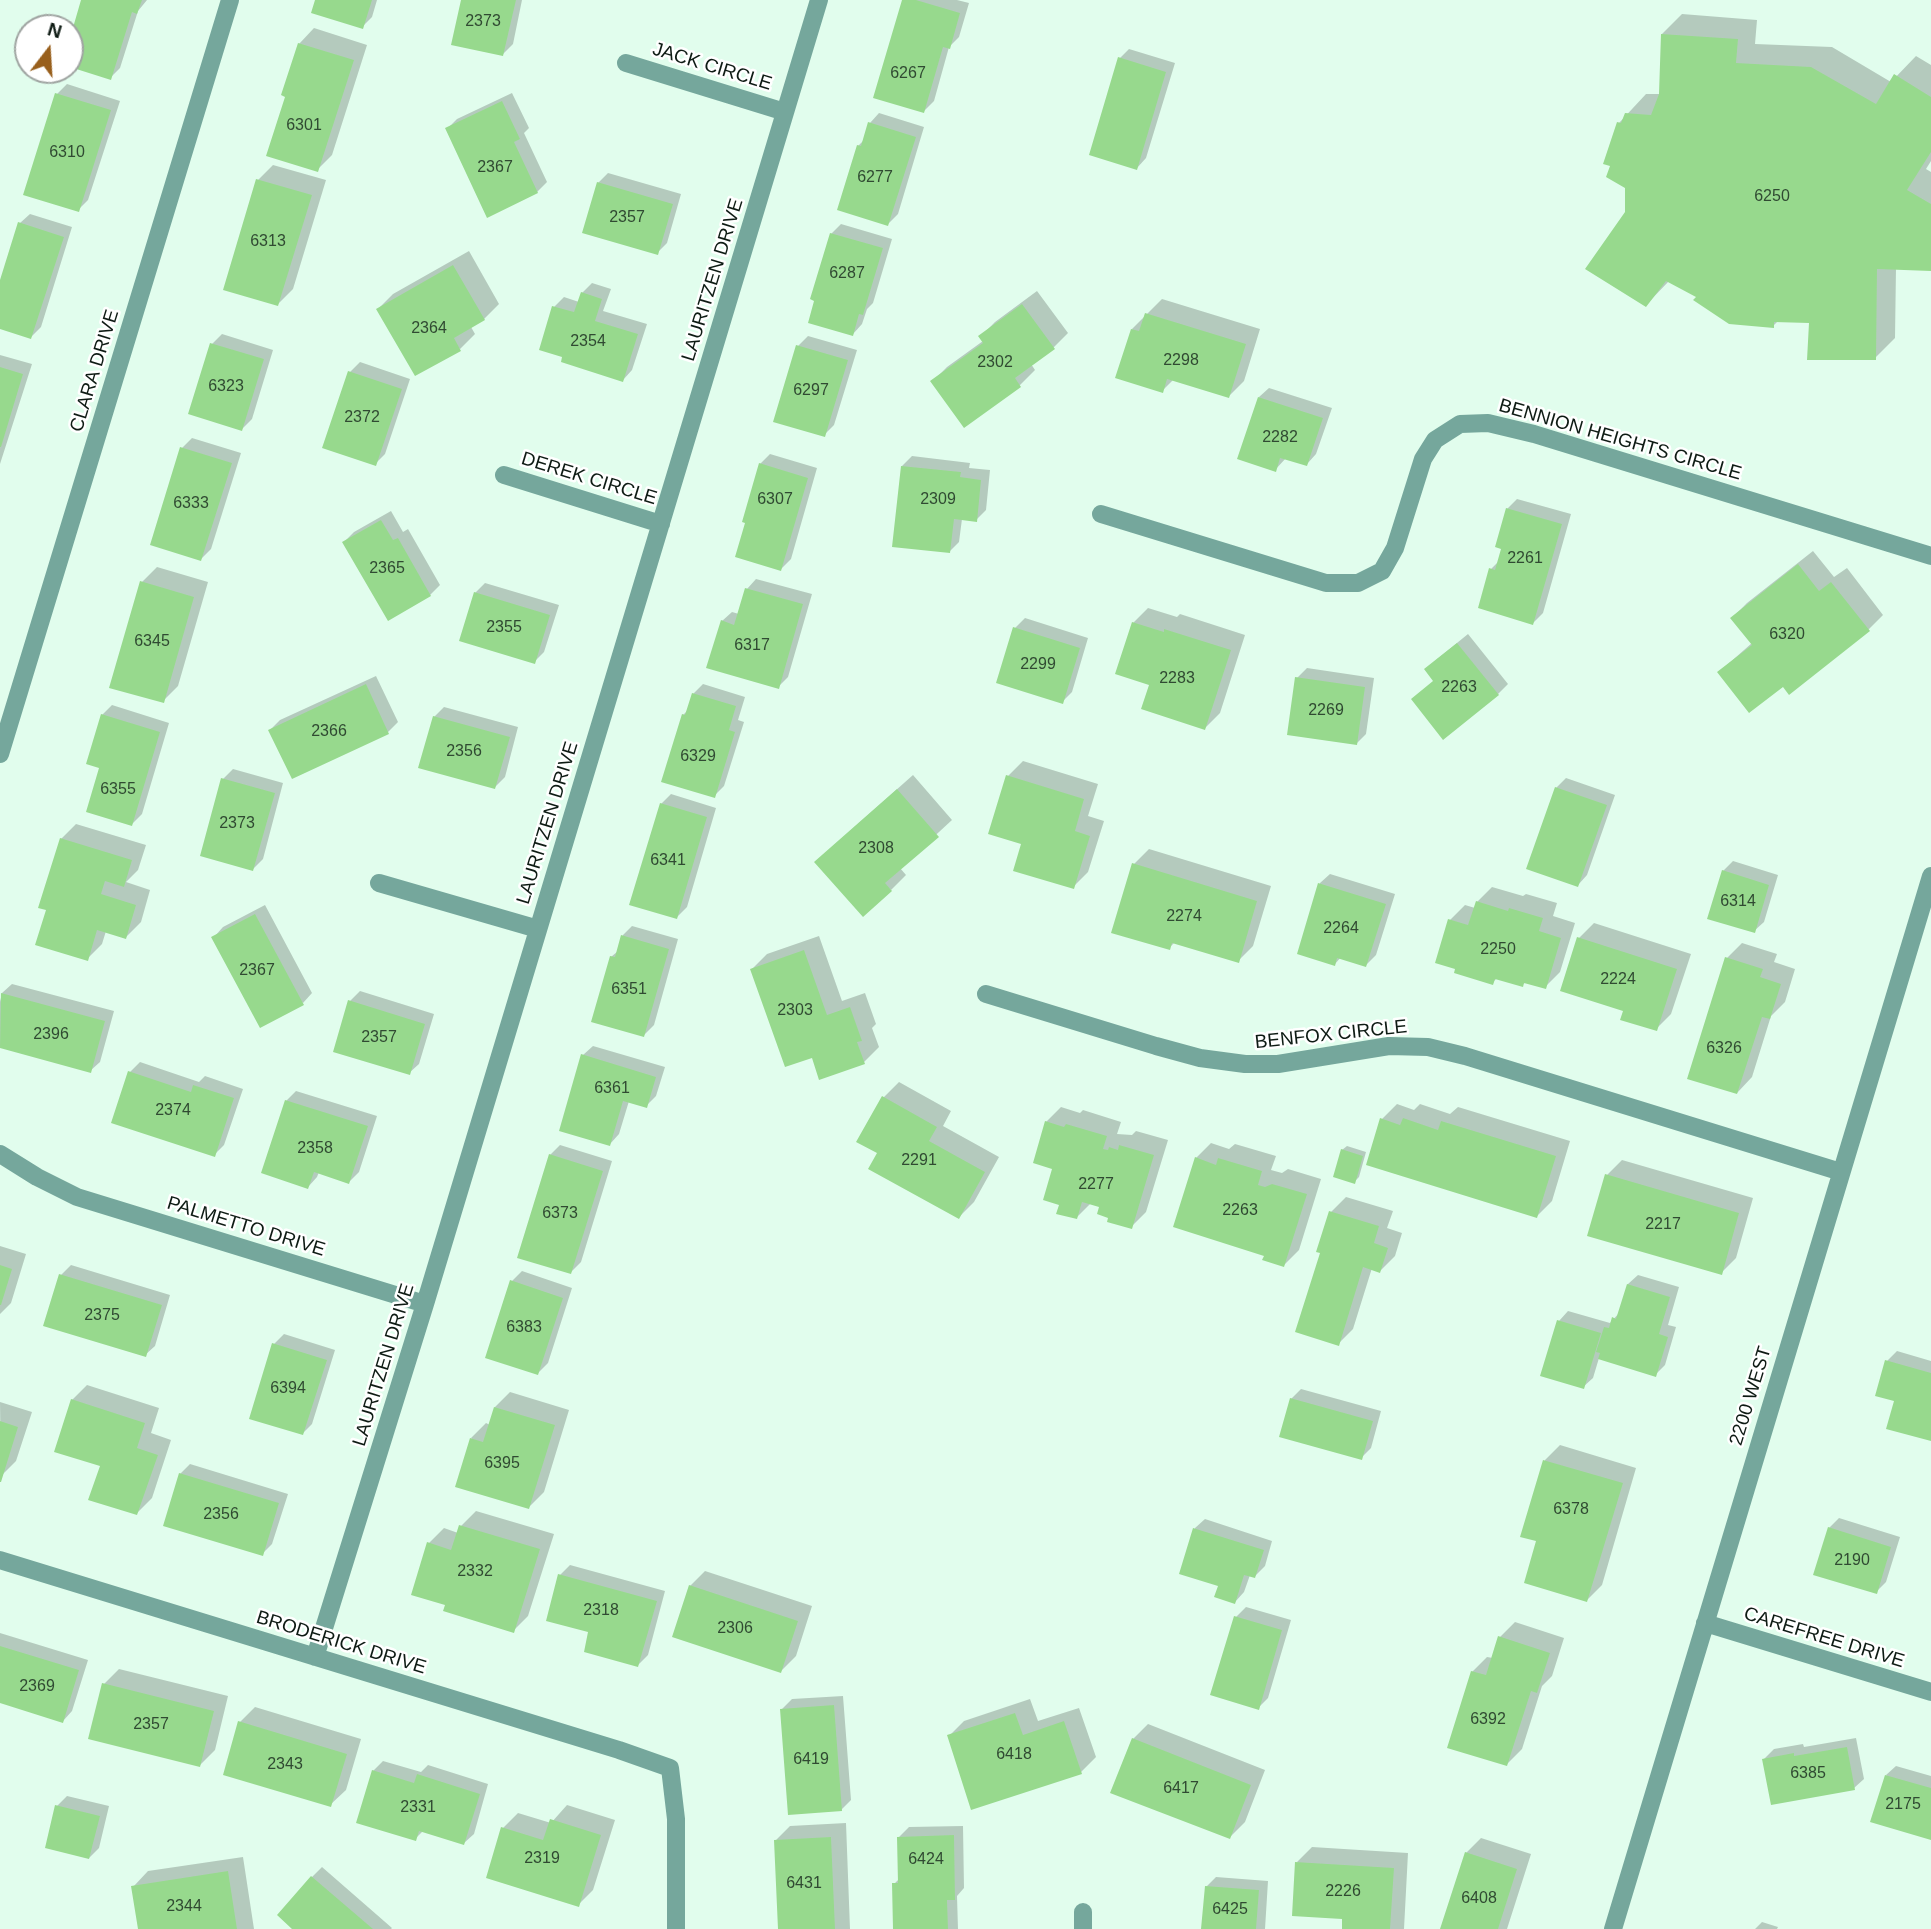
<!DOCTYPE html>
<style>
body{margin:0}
#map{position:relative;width:1931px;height:1929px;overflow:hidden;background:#e1fded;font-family:Arial,sans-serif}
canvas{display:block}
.north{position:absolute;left:14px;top:14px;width:70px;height:70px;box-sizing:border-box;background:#fff;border:2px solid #9fa4a1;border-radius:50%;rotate:17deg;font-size:19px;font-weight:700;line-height:28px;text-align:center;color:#0e1b14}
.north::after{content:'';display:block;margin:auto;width:24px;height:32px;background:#985f1c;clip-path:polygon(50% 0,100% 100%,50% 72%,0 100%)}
</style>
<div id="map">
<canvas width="1931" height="1929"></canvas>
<div class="north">N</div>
</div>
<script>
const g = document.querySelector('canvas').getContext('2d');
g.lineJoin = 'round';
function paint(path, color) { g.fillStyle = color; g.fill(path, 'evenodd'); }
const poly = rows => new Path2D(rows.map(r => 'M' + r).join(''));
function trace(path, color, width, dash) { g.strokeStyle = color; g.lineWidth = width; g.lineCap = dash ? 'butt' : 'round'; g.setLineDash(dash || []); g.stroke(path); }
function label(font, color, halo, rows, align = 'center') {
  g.font = font + ' Arial,sans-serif'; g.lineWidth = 5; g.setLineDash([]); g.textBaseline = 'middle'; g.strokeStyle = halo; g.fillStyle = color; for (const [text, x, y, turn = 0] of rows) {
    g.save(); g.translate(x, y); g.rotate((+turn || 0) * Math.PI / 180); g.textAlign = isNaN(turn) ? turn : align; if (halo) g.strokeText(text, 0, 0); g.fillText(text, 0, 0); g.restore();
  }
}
const shadow = poly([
 [83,0,147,0,138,11,120,68,110,78,70,65,70,44],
 [316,0,377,0,372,17,362,27],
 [462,0,522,0,513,44,503,54],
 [904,0,957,0,969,3,959,37,949,47,934,101,924,111],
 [1682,14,1757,20,1755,44,1832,47,1891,82,1916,56,1931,65,1931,161,1926,169,1931,172,1931,269,1896,268,1895,338,1875,358,1811,322,1779,320,1773,326,1699,296,1669,281,1646,305,1626,212,1627,187,1619,123,1646,94,1661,94,1662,34],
 [314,28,367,45,332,155,317,170,288,96,299,44],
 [1129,49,1175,63,1146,158,1137,168,1120,58],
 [67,84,120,101,88,200,78,210,57,94],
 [512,93,529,128,524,133,547,182,537,192,447,129,457,119],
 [879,113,924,127,898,214,888,224,858,146,865,139,870,123],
 [273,165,326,180,293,289,278,304,258,180],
 [608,173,681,194,667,243,657,253,598,183],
 [30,214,72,227,41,327,31,337,0,327,0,286,20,223],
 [841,224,892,239,873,303,867,309,862,324,853,334,817,300,831,234],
 [469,251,499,304,484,319,471,327,475,334,460,349,378,309,393,294],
 [592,283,611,289,603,311,647,324,632,370,623,380,554,307,564,297,579,302,582,293],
 [1037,291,1068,333,1054,347,1031,364,1035,370,1020,385,964,426,932,382,947,367,983,341,980,337,995,322],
 [1162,299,1260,329,1244,381,1229,396,1174,379,1162,391,1132,329],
 [222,334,273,350,252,419,242,429,212,344],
 [808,336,857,350,834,425,824,435,775,421,798,346],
 [0,355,32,364,0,464],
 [360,362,410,379,385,454,375,464,350,372],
 [1269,388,1332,408,1316,454,1307,464,1286,458,1275,470,1259,397],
 [192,438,241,453,211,549,201,559,182,448],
 [770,454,817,468,791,559,781,569,760,464],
 [912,456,970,463,969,468,990,470,986,510,976,520,962,519,959,542,949,552,902,466],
 [1517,499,1571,514,1543,613,1533,623,1491,569,1500,560,1507,509],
 [391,511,403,532,408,529,440,585,430,595,344,542,354,532],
 [1813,551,1834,577,1847,568,1883,615,1868,630,1783,685,1719,672,1752,643,1732,618,1747,603],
 [157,567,208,582,178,686,163,701,142,582],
 [756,579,812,594,788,677,778,687,722,621,732,612,739,614,747,589],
 [485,583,559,605,544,652,534,662,475,593],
 [1148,608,1177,617,1180,614,1245,635,1220,713,1205,728,1151,684,1133,623],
 [1025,618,1088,638,1072,692,1062,702,1015,628],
 [1468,634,1508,684,1498,694,1435,680,1436,660],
 [1307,668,1374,678,1366,734,1356,744,1297,678],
 [376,676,398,722,388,732,293,777,270,730,280,720],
 [703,684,745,697,738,720,744,722,724,786,714,796,683,715,688,710,693,694],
 [112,705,169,723,142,814,132,824,101,767,102,715],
 [444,707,518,727,505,777,495,787,434,717],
 [1023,761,1098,784,1088,816,1104,821,1088,872,1073,887,1023,843,1008,776],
 [233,769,283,783,263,859,253,869,223,779],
 [913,775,952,820,900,868,906,875,891,890,832,847],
 [1566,778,1615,795,1587,875,1578,885,1556,788],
 [671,794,716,808,687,907,677,917,661,804],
 [76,824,146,845,138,870,126,882,150,890,141,922,126,937,106,931,102,944,87,959,48,909,61,839],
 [1149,849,1271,886,1253,946,1238,961,1175,942,1169,948,1134,864],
 [1733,861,1778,875,1764,922,1754,931,1723,871],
 [1330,874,1395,894,1376,955,1366,965,1341,957,1335,964,1299,953,1320,883],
 [1492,887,1523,896,1526,894,1557,903,1553,916,1575,923,1560,972,1545,987,1526,982,1522,985,1497,978,1492,983,1450,920,1465,905,1475,908,1477,902],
 [265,905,312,993,303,1003,214,937,223,927],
 [1594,923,1691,954,1671,1014,1656,1029,1626,1010,1579,938],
 [632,926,678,939,654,1025,644,1035,611,957,618,951,623,935],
 [819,936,842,1001,865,993,876,1024,872,1028,879,1047,864,1062,813,1056,752,969,767,954],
 [1742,943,1777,954,1774,962,1795,969,1785,1002,1771,1016,1752,1077,1737,1093,1727,958],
 [12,984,114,1011,100,1062,90,1071,0,1047,0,1002,2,993],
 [360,991,434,1014,419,1064,409,1073,350,1001],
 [593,1046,665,1067,656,1096,646,1106,629,1101,619,1134,610,1144,583,1055],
 [140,1062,199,1082,205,1076,243,1089,224,1145,214,1155,130,1072],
 [899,1082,951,1111,943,1126,999,1157,974,1202,959,1217,879,1152,859,1141,884,1097],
 [296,1091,377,1116,359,1172,349,1182,319,1172,317,1177,308,1187,286,1101],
 [1397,1104,1414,1110,1420,1104,1450,1114,1458,1107,1570,1141,1552,1201,1537,1216,1382,1119],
 [1061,1107,1080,1113,1083,1110,1121,1122,1117,1134,1132,1135,1136,1131,1168,1140,1146,1212,1131,1227,1111,1217,1101,1206,1091,1203,1076,1218,1061,1204,1046,1122],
 [1211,1143,1229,1149,1235,1144,1276,1156,1271,1170,1282,1173,1288,1169,1321,1179,1299,1250,1284,1265,1266,1255,1196,1158],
 [560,1145,612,1161,581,1262,571,1272,550,1155],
 [1347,1146,1366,1152,1359,1177,1354,1182,1342,1150],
 [1622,1160,1753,1198,1736,1258,1721,1273,1607,1175],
 [1346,1197,1393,1211,1387,1228,1402,1233,1395,1256,1380,1271,1372,1268,1353,1329,1338,1344,1322,1252,1331,1212],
 [0,1246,26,1254,11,1303,0,1314],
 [71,1265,170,1295,155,1346,145,1355,61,1275],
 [522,1271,572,1288,548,1363,538,1373,512,1281],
 [1638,1275,1679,1287,1668,1325,1676,1327,1665,1365,1655,1375,1599,1358,1593,1378,1583,1387,1559,1321,1568,1311,1610,1323,1620,1312,1628,1284],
 [284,1334,335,1350,312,1424,303,1433,274,1344],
 [1897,1351,1931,1361,1931,1439,1896,1400,1887,1361],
 [87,1385,159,1408,151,1433,171,1440,152,1498,137,1513,102,1465,72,1400],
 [1301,1389,1381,1411,1371,1448,1361,1458,1291,1399],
 [510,1392,569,1410,544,1492,529,1507,471,1438,486,1423,490,1425,495,1407],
 [0,1402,32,1412,16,1461,1,1476],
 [1560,1445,1636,1468,1602,1585,1587,1600,1539,1540,1523,1536,1545,1460],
 [190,1464,288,1494,272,1544,262,1554,180,1474],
 [476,1511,554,1534,528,1616,513,1631,447,1604,429,1543,444,1528,458,1533,461,1526],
 [1839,1518,1900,1537,1886,1582,1876,1592,1829,1528],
 [1205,1519,1272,1541,1265,1566,1255,1576,1250,1575,1244,1592,1235,1602,1220,1585,1181,1573,1195,1528],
 [570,1565,665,1591,648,1655,638,1665,591,1631,560,1575],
 [705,1571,812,1606,796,1656,781,1671,690,1586],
 [1246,1607,1291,1620,1268,1698,1258,1708,1236,1617],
 [1515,1622,1564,1638,1552,1676,1542,1686,1522,1749,1507,1764,1472,1672,1487,1657,1493,1658,1500,1637],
 [0,1633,88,1660,72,1711,63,1721,0,1702],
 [119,1669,228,1696,215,1750,200,1765,104,1684],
 [843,1696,851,1800,841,1810,782,1709,792,1699],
 [1030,1699,1038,1721,1079,1708,1096,1757,1081,1772,949,1736,964,1721],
 [255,1707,361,1739,346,1790,330,1805,240,1722],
 [1148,1724,1265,1770,1245,1822,1230,1837,1133,1739],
 [1856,1738,1864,1779,1854,1788,1764,1759,1774,1749,1803,1744,1804,1747],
 [383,1761,421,1772,428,1765,488,1784,474,1834,464,1843,423,1831,415,1839,373,1771],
 [1896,1766,1931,1776,1931,1838,1886,1775],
 [67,1796,109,1806,99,1848,89,1858,57,1806],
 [567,1805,615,1820,593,1890,578,1905,503,1828,518,1813,551,1823],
 [846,1823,850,1929,779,1929,775,1841,790,1826],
 [963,1826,964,1888,957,1896,958,1929,895,1929,894,1884,900,1878,899,1837,909,1827],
 [1481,1838,1531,1854,1507,1929,1442,1929,1466,1853],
 [1312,1847,1408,1853,1404,1929,1343,1929,1344,1917,1297,1862],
 [243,1857,254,1929,140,1929,133,1887,148,1871],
 [322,1867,392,1928,391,1929,295,1929,312,1877],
 [1216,1877,1268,1881,1265,1929,1203,1929,1206,1887],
 [1762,1922,1778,1927,1777,1929,1755,1929]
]);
const building = poly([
 [81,0,142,0,137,14,132,12,111,80,70,67,70,38],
 [315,0,372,0,363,29,311,13],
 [461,0,516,0,503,56,451,45],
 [902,0,916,0,960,13,950,49,943,47,924,113,873,98],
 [1661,34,1738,39,1736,63,1811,67,1876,104,1894,74,1931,97,1931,152,1907,190,1931,204,1931,271,1877,269,1876,360,1807,360,1809,323,1774,322,1774,328,1729,324,1693,300,1696,297,1666,281,1646,307,1585,269,1625,212,1625,188,1606,177,1610,166,1603,164,1617,122,1621,123,1625,113,1651,115,1659,94],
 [298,43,354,60,318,172,266,156,285,97,281,95],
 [1118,57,1166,72,1137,170,1089,155],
 [55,93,111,110,79,212,23,195],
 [502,101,520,139,514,142,538,193,487,218,445,128],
 [868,122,916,137,888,226,837,210,857,145,861,146],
 [256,179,312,195,278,306,223,290],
 [597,182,673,204,658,255,582,233],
 [18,222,64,237,31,339,0,329,0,280],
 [830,233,883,248,863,315,859,314,853,336,808,323,814,301,810,299],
 [453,265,485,320,454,338,461,351,415,376,376,309],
 [581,292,602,299,595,321,638,334,623,382,561,362,562,357,539,350,552,306,574,312],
 [1022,304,1055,349,1015,378,1021,387,964,428,930,381,983,343,978,336],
 [1145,313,1246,344,1229,398,1167,379,1163,393,1115,378,1131,329,1139,331],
 [210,343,264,359,242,431,188,414],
 [796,345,848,360,825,437,773,422],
 [0,367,23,374,1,447,0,447],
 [348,371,402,389,376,466,322,448],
 [1258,397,1323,418,1307,466,1280,458,1276,472,1237,459],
 [180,447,232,463,201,561,150,545],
 [759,463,808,478,781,571,735,557,745,523,742,522],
 [901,466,961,472,960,477,981,480,977,522,954,519,950,553,892,547],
 [1506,508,1562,524,1533,625,1478,608,1489,568,1495,570,1501,549,1495,547],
 [381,520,393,540,398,538,431,596,388,621,342,542],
 [1798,564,1819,591,1831,582,1870,631,1789,695,1783,687,1749,713,1717,672,1752,645,1730,618],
 [140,581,194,597,164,703,109,688],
 [745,588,803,604,779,689,706,668,721,620,734,625],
 [474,592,550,615,535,664,459,641],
 [1132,622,1164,632,1164,629,1231,650,1205,730,1141,709,1149,685,1115,674],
 [1013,627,1080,648,1063,704,996,683],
 [1457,643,1499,695,1443,740,1411,699,1433,681,1424,669],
 [1295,677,1365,687,1357,745,1287,735],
 [366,684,389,734,292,779,268,730],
 [692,693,736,706,729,730,735,732,715,798,661,782,682,714,685,715],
 [101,714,160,732,132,826,86,812,99,768,86,764],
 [433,716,510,737,495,789,418,768],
 [1006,775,1084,799,1075,831,1090,836,1074,889,1013,871,1021,844,988,834],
 [221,778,275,793,253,871,200,856],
 [1555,787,1607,805,1578,887,1526,869],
 [897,789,939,837,885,883,892,891,863,917,814,862],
 [660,803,707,817,677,919,629,905],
 [60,838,132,860,124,887,105,881,101,894,136,905,126,939,97,930,88,961,35,945,46,910,38,908],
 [1132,863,1257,901,1239,963,1172,943,1170,950,1111,933],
 [1722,870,1769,885,1755,933,1707,919],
 [1318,883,1386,904,1366,967,1337,958,1335,966,1297,954],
 [1476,901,1508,911,1509,908,1543,918,1539,931,1561,938,1546,989,1524,983,1523,987,1495,979,1493,985,1454,973,1455,969,1435,963,1448,919,1468,925],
 [255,914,304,1005,260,1028,211,937],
 [621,935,669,949,644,1037,591,1022,610,956,615,957],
 [1577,937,1677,969,1657,1031,1620,1020,1623,1011,1560,991],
 [804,950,827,1015,850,1007,862,1041,857,1042,865,1064,819,1080,812,1058,785,1067,750,969],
 [1725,957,1763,969,1760,977,1781,984,1770,1019,1762,1017,1737,1094,1687,1079],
 [1,993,105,1021,91,1073,0,1048],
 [348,1000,425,1024,410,1075,333,1052],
 [581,1054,656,1077,647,1108,623,1101,610,1146,559,1131],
 [128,1071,191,1092,193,1085,234,1098,215,1157,111,1123],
 [882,1096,937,1127,929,1141,985,1172,959,1219,868,1169,877,1153,856,1142],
 [285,1100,368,1126,349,1184,314,1172,308,1189,261,1173],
 [1380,1118,1400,1125,1403,1118,1438,1130,1441,1121,1556,1156,1537,1218,1366,1165],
 [1045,1121,1064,1127,1066,1124,1107,1136,1103,1149,1108,1150,1109,1147,1118,1150,1119,1145,1154,1155,1132,1229,1107,1222,1108,1218,1097,1214,1099,1207,1082,1202,1077,1219,1056,1214,1059,1205,1043,1200,1052,1169,1033,1163],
 [1341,1149,1363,1156,1355,1184,1333,1177],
 [549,1154,603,1171,571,1274,517,1258],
 [1195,1157,1216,1165,1218,1158,1262,1171,1258,1185,1265,1187,1272,1184,1307,1194,1284,1267,1262,1260,1264,1256,1173,1227],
 [1605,1174,1739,1213,1722,1275,1587,1236],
 [1329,1211,1379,1226,1374,1243,1388,1248,1380,1273,1363,1267,1339,1346,1295,1332,1320,1253,1316,1252],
 [0,1265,12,1269,1,1305,0,1305],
 [59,1274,162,1305,146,1357,43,1326],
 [510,1280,563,1298,538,1375,485,1358],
 [1627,1284,1670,1297,1659,1334,1668,1337,1656,1377,1598,1359,1600,1353,1596,1352,1604,1327,1609,1328,1612,1317,1616,1319],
 [1557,1320,1601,1333,1584,1389,1540,1376],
 [272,1343,327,1360,303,1435,249,1419],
 [1885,1360,1931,1373,1931,1441,1886,1429,1894,1401,1875,1396],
 [1290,1398,1373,1421,1362,1460,1279,1437],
 [71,1399,145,1423,137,1448,158,1455,137,1515,88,1500,100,1466,54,1452],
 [494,1407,555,1425,529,1509,455,1487,470,1438,483,1442],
 [0,1421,18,1427,1,1482,0,1482],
 [1543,1460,1623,1483,1587,1602,1524,1583,1536,1541,1520,1537],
 [179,1473,279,1503,263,1556,163,1526],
 [459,1525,540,1549,514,1633,443,1611,445,1605,411,1595,427,1542,451,1550],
 [1828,1527,1891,1547,1877,1594,1813,1575],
 [1193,1528,1264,1550,1255,1578,1244,1575,1235,1604,1214,1597,1218,1586,1179,1574],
 [558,1574,657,1601,638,1667,584,1652,588,1632,546,1621],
 [689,1585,798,1621,781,1673,672,1637],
 [1234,1616,1282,1630,1259,1710,1210,1695],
 [1498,1636,1550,1653,1537,1693,1531,1691,1507,1766,1447,1748,1471,1671,1486,1675],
 [0,1646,79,1670,63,1723,0,1703],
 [102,1683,214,1711,200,1767,88,1739],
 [834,1705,842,1811,788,1815,780,1709],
 [1015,1713,1023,1735,1064,1721,1082,1774,971,1810,947,1735],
 [238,1721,347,1754,331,1807,223,1775],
 [1132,1738,1251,1785,1230,1839,1110,1793],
 [1847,1747,1855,1790,1771,1805,1762,1759,1794,1753,1794,1756],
 [372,1770,414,1783,417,1774,480,1794,464,1845,419,1831,416,1841,356,1823],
 [1885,1775,1931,1788,1931,1840,1870,1822],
 [55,1805,100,1816,89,1859,45,1848],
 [550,1819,601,1835,579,1907,486,1878,501,1827,543,1840],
 [954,1835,955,1900,947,1900,948,1929,893,1929,892,1883,898,1883,897,1837],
 [831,1837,835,1929,778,1929,774,1840],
 [1465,1852,1517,1869,1498,1929,1440,1929],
 [1295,1862,1394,1868,1390,1929,1342,1929,1342,1919,1292,1916],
 [228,1871,237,1929,138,1929,131,1886],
 [311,1876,373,1929,292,1929,277,1915],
 [1205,1886,1259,1890,1256,1929,1201,1929]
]);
const minor = poly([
 [626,63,785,112],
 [504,475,661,524],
 [1101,514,1326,583,1358,583,1382,571,1395,548,1423,459,1435,440,1460,424,1488,423,1534,434,1931,556],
 [0,754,230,0],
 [379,883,538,929],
 [986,994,1156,1046,1200,1058,1245,1064,1278,1064,1389,1046,1428,1047,1465,1056,1841,1172],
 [0,1154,37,1177,77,1197,425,1304],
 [0,1560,619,1750,670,1768,676,1819,676,1929],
 [1705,1623,1931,1692],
 [315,1657,425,1304,819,0],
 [1083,1912,1083,1929],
 [1613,1929,1931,876]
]);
const numberNames = [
 ["2373",483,22],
 ["6267",908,74],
 ["6301",304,126],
 ["6310",67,153],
 ["2367",495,168],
 ["6277",875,178],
 ["6250",1772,197],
 ["2357",627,218],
 ["6313",268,242],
 ["6287",847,274],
 ["2364",429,329],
 ["2354",588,342],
 ["2298",1181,361],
 ["2302",995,363],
 ["6323",226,387],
 ["6297",811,391],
 ["2372",362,418],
 ["2282",1280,438],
 ["6307",775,500],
 ["2309",938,500],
 ["6333",191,504],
 ["2261",1525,559],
 ["2365",387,569],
 ["2355",504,628],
 ["6320",1787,635],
 ["6345",152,642],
 ["6317",752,646],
 ["2299",1038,665],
 ["2283",1177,679],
 ["2263",1459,688],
 ["2269",1326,711],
 ["2366",329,732],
 ["2356",464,752],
 ["6329",698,757],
 ["6355",118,790],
 ["2373",237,824],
 ["2308",876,849],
 ["6341",668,861],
 ["6314",1738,902],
 ["2274",1184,917],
 ["2264",1341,929],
 ["2250",1498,950],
 ["2367",257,971],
 ["2224",1618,980],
 ["6351",629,990],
 ["2303",795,1011],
 ["2396",51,1035],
 ["2357",379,1038],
 ["6326",1724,1049],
 ["6361",612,1089],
 ["2374",173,1111],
 ["2358",315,1149],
 ["2291",919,1161],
 ["2277",1096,1185],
 ["2263",1240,1211],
 ["6373",560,1214],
 ["2217",1663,1225],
 ["2375",102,1316],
 ["6383",524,1328],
 ["6394",288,1389],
 ["6395",502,1464],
 ["6378",1571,1510],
 ["2356",221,1515],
 ["2190",1852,1561],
 ["2332",475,1572],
 ["2318",601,1611],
 ["2306",735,1629],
 ["2369",37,1687],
 ["6392",1488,1720],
 ["2357",151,1725],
 ["6418",1014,1755],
 ["6419",811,1760],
 ["2343",285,1765],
 ["6385",1808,1774],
 ["6417",1181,1789],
 ["2175",1903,1805],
 ["2331",418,1808],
 ["2319",542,1859],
 ["6424",926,1860],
 ["6431",804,1884],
 ["2226",1343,1892],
 ["6408",1479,1899],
 ["2344",184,1907],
 ["6425",1230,1910]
];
const streetNames = [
 ["JACK CIRCLE",712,67,17],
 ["LAURITZEN DRIVE",713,280,-73],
 ["CLARA DRIVE",95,371,-73],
 ["BENNION HEIGHTS CIRCLE",1620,440,16],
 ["DEREK CIRCLE",589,479,17],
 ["LAURITZEN DRIVE",548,823,-73],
 ["BENFOX CIRCLE",1331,1035,-6],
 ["PALMETTO DRIVE",246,1227,17],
 ["LAURITZEN DRIVE",384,1365,-73],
 ["2200 WEST",1751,1396,-73],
 ["CAREFREE DRIVE",1824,1638,17],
 ["BRODERICK DRIVE",341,1643,17]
];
paint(shadow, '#0003');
paint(building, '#97d98d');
trace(minor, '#75a79c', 18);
label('16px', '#304a32', null, numberNames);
label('19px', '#0e1b14', '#fff', streetNames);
</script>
